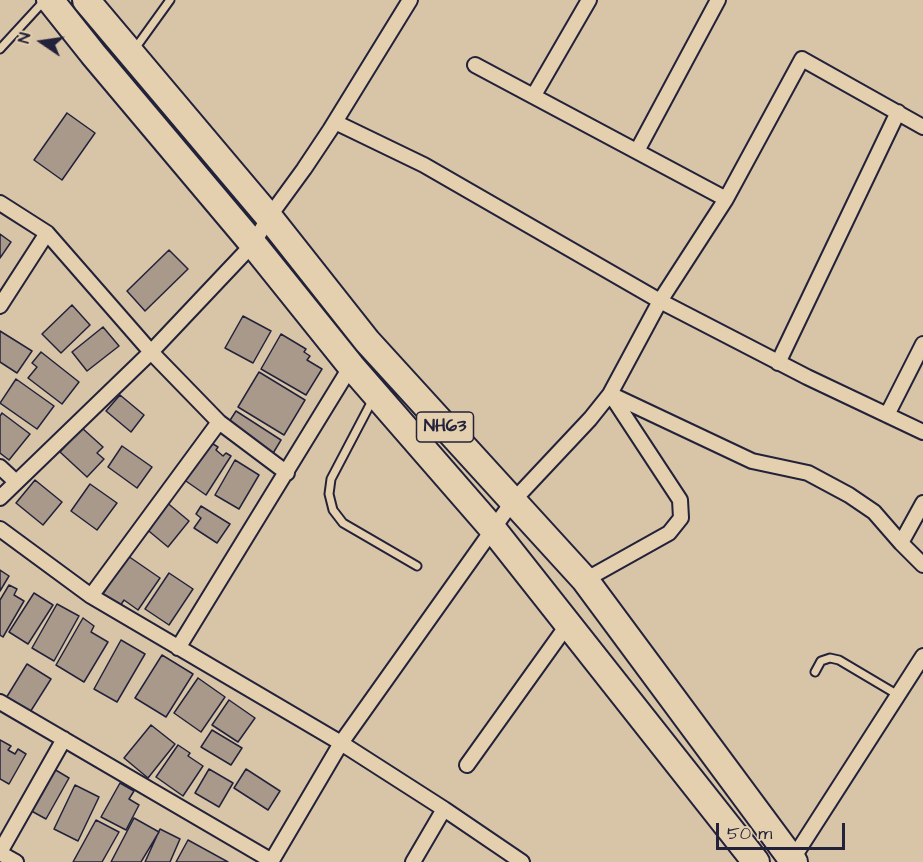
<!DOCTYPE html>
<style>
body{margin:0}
#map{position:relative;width:923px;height:862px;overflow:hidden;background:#d8c4a7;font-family:"Architects Daughter",sans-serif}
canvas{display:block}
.north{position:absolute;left:12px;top:12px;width:60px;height:60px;-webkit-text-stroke:4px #e4cfae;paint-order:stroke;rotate:283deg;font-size:16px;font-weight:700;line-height:24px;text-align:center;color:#22223b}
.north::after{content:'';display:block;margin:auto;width:21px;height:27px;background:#22223b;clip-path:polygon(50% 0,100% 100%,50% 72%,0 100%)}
.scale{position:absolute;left:716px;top:823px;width:129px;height:27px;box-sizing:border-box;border:3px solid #22223b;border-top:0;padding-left:8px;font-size:18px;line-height:21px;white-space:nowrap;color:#22223b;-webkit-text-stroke:4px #e4cfae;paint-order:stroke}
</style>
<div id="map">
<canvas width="923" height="862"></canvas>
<div class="north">N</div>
<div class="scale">50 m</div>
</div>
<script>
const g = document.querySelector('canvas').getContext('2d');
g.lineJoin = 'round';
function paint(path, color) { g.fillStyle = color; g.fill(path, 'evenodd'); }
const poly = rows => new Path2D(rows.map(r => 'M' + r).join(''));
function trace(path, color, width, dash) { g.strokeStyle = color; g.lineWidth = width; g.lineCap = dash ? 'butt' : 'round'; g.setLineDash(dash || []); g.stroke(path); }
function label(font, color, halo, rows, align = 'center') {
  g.font = font + ' "Architects Daughter",sans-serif'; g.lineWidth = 4.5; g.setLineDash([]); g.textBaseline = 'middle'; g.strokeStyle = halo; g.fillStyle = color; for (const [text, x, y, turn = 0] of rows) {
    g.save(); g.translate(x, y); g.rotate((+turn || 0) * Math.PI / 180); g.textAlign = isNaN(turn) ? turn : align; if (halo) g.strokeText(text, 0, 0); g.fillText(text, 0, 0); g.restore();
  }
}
const building = poly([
 [67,113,95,133,62,180,34,160,67,113],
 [0,234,11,242,0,258,0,234],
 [169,250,188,269,145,311,127,291,169,250],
 [72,305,90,325,61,353,42,334,72,305],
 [243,316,271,331,253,363,225,348,243,316],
 [103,327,119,346,87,371,72,352,103,327],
 [0,331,32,351,17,373,0,362,0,331],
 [281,334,306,349,304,352,310,356,307,360,322,369,306,395,261,369,281,334],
 [41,352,79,382,62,404,28,378,37,367,32,363,41,352],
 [259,372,305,400,284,435,238,407,259,372],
 [16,379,54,406,37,429,0,403,16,379],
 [120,395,144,415,131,432,106,411,120,395],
 [236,411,281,440,272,455,227,425,236,411],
 [2,413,30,434,9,460,0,453,0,416,2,413],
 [82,428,103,447,97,453,104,459,87,477,60,452,82,428],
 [208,441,218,447,216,450,223,456,226,453,231,456,206,495,183,479,208,441],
 [122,446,152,467,137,488,108,467,122,446],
 [235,460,259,475,239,509,215,495,235,460],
 [35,480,62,502,43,525,16,503,35,480],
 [90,484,117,503,97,530,71,511,90,484],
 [165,501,189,521,168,547,144,527,165,501],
 [201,506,230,524,217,543,194,528,201,518,196,514,201,506],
 [128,556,160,578,138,610,124,600,118,609,101,597,128,556],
 [0,570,9,576,0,591,0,570],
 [169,573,193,589,169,625,145,609,169,573],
 [9,585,17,589,14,595,24,601,3,637,0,635,0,600,9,585],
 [34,593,53,605,28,644,9,632,34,593],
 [57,604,79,616,54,661,32,648,57,604],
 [83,618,94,626,91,632,108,642,84,682,56,665,83,618],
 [121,640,145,654,117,702,94,689,121,640],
 [162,655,193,674,166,717,135,698,162,655],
 [27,664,51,679,27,717,3,703,27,664],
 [198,678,225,697,201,732,174,713,198,678],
 [229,700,255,718,238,742,212,725,229,700],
 [151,725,175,744,148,778,124,758,151,725],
 [212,730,242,748,231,765,201,747,212,730],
 [0,740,11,746,8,750,15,754,18,749,26,754,9,784,0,779,0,740],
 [178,745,190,753,188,756,203,766,183,796,156,777,178,745],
 [49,766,69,778,46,819,26,808,49,766],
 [209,769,233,783,219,807,195,793,209,769],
 [246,769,280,791,268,810,234,788,246,769],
 [120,783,134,791,129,799,139,805,126,830,101,817,120,783],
 [75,785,99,797,78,841,54,829,75,785],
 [134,818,159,832,141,862,111,862,134,818],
 [96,820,119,832,102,862,73,862,96,820],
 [160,829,180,839,170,862,145,862,160,829],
 [188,840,228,862,176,862,188,840]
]);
const lane = poly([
 [0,49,45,0],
 [134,50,170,0],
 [373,399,331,479,329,494,333,510,343,523,417,566],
 [815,672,821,661,830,658,839,660,898,695]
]);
const street = poly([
 [475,65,726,199],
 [534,95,589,0],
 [335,122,424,165,660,301,726,199,802,59,923,127],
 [637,151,718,0],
 [0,203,47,233,151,352,219,422,91,596],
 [0,306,47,233],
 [778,363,898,112],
 [610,394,752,461,808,473,849,495,874,512,901,543,923,565],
 [887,415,923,344],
 [219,422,287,473],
 [0,467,15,481],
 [0,498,151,352,253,244,269,217,304,169,330,130,410,0],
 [0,529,91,596,341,743,271,862],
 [901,543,923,503],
 [585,580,669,533,681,518,680,500,611,395],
 [178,648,351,366],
 [0,702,272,861],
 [467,765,568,624],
 [0,852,64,739],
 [0,853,16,862],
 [792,860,923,656],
 [413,862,444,809],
 [522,862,444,809,341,743,513,501,590,419,610,394,660,301,807,377,923,432]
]);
const highway = poly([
 [50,0,93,54,253,244,351,366,492,528,756,862],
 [86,0,269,217,367,341,585,580,794,862]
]);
const shields = [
 [445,427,57]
];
const shieldNames = [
 ["NH63",445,427]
];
paint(building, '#a8998b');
trace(building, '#22223b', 1.5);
trace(lane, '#22223b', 11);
trace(street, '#22223b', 18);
trace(highway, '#22223b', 30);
trace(lane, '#e4cfae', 7);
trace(street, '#e4cfae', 14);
trace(highway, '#e4cfae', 26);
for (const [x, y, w] of shields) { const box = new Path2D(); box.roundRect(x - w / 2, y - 15, w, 30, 4.5); g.fillStyle = '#e4cfae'; g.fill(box); trace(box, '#22223b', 1.5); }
label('bold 18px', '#22223b', null, shieldNames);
</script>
